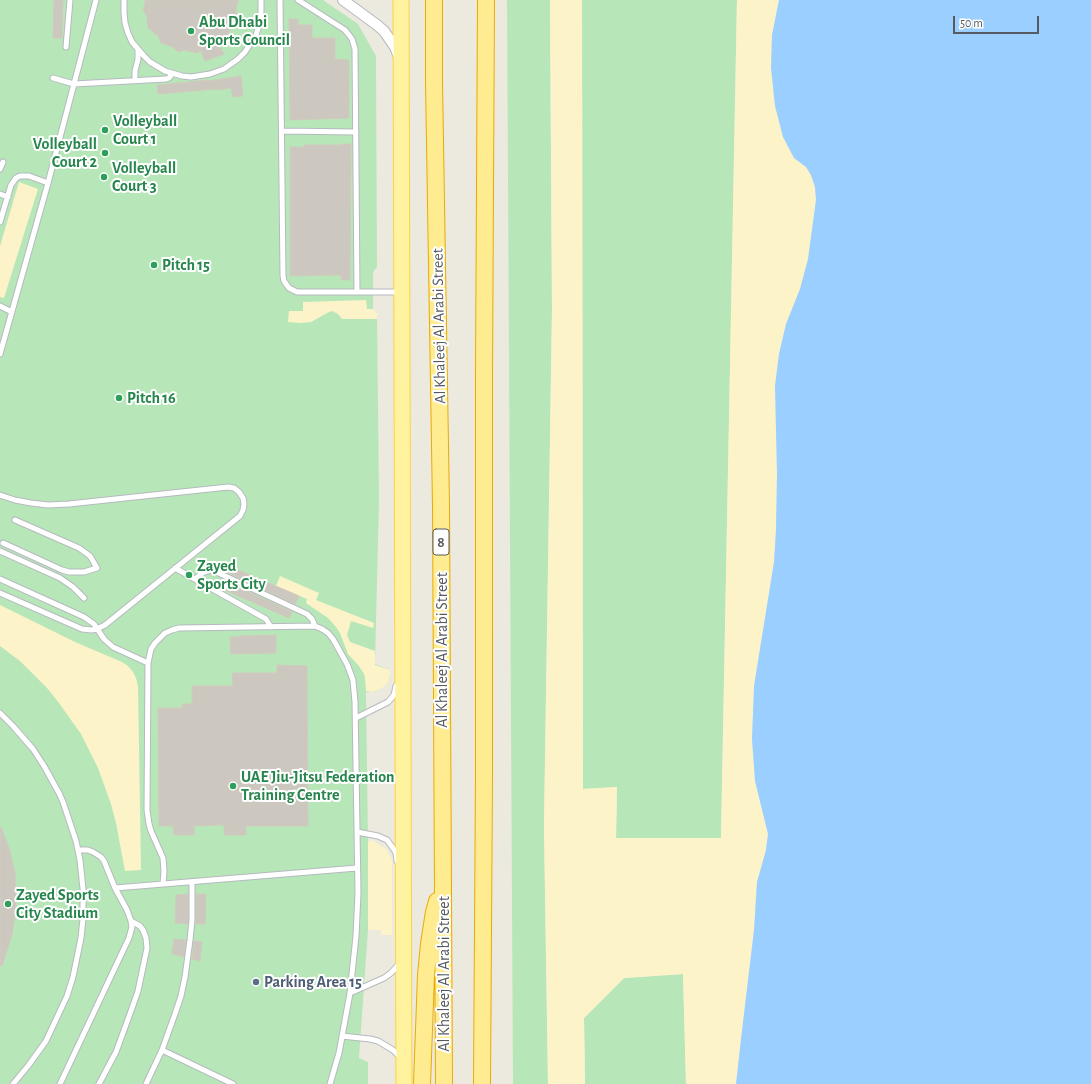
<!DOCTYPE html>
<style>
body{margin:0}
#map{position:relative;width:1091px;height:1084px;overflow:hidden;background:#eceade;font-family:"Alegreya Sans",sans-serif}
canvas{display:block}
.scale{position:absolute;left:953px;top:16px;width:86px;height:18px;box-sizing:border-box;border:2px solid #575b61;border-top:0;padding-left:5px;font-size:12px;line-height:14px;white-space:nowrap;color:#575b61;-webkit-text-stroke:3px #fff;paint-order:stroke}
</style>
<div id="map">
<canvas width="1091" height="1084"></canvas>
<div class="scale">50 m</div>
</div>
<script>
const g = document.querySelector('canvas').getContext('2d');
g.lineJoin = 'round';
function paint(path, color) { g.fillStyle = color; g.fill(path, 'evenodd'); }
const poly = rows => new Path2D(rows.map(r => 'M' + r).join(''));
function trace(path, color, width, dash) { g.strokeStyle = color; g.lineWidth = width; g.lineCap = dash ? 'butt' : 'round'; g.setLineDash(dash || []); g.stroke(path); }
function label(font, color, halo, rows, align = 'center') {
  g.font = font + ' "Alegreya Sans",sans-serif'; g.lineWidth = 4; g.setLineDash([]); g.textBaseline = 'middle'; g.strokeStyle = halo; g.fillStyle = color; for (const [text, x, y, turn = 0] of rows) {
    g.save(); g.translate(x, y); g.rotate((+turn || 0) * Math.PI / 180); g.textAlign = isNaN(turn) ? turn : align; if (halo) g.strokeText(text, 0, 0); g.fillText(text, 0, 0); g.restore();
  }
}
const green = poly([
 [0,0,323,0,358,24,376,56,377,267,373,272,373,309,377,313,379,499,375,664,390,670,390,676,388,682,384,687,378,690,372,692,366,692,368,842,368,930,359,1058,368,1062,368,1084,0,1084],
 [507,0,550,0,552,309,544,827,548,1084,513,1084],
 [582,0,737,0,721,838,616,838,617,787,583,789],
 [683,974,686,1084,585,1084,584,1018,624,978]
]);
const sand = poly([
 [550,0,582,0,583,789,617,787,616,838,721,838,737,0,779,0,772,35,771,68,794,158,806,167,811,175,815,187,816,200,808,259,800,289,786,324,779,354,775,386,777,474,776,530,774,562,754,686,752,739,755,781,768,834,766,850,757,882,754,930,741,1039,736,1084,686,1084,683,974,624,978,584,1018,585,1084,548,1084,544,827,552,309],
 [19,182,38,189,4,298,0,297,0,246],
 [366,300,367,309,373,309,377,313,377,319,342,319,338,314,332,311,329,312,311,322,301,323,288,322,289,311,303,311,303,302],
 [280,576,319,593,316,600,374,623,373,628,351,621,347,635,350,642,375,651,375,665,390,670,390,676,388,682,384,687,378,690,372,692,366,691,365,678,364,674,359,666,348,654,340,633,336,627,328,618,306,603,307,599,276,586],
 [0,605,75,642,122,662,128,666,133,672,136,678,138,686,141,870,125,871,116,823,111,804,98,768,81,734,59,703,47,688,20,661,0,646],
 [370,840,373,841,386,849,392,859,392,935,381,935,381,930,368,930,368,844]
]);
const water = poly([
 [779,0,1091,0,1091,1084,736,1084,741,1039,754,930,757,882,766,850,768,834,755,781,752,739,754,686,774,562,776,530,777,474,775,386,779,354,786,324,800,289,808,259,816,200,815,187,811,175,806,167,794,158,783,137,775,106,771,68,772,35]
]);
const building = poly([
 [54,0,63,0,62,38,53,38,54,0],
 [145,0,239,0,236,7,237,19,230,29,228,36,217,42,224,54,205,61,201,51,196,53,184,50,178,52,173,47,161,43,158,36,148,28,147,17,143,9,145,4,145,0],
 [289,19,298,19,298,25,312,25,312,38,335,38,335,59,349,60,349,118,290,120,289,19],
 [241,76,243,96,233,97,231,88,217,90,216,89,158,94,157,85,209,80,209,81,241,76],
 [342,144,351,144,350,280,341,280,341,275,290,276,290,147,304,147,304,145,342,145,342,144],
 [229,566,299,596,295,604,227,572,229,566],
 [223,580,292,612,289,618,220,588,223,580],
 [276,635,276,653,231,654,230,637,239,637,239,636,276,635],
 [277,665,307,666,308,826,246,826,246,835,224,835,224,825,194,826,194,835,174,835,173,826,159,826,158,708,182,708,182,704,192,704,192,686,233,686,232,673,277,673,277,665],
 [1,827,10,851,15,873,16,893,15,915,12,935,2,966,0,966,0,828,1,827],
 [188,894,188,924,175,923,176,895,188,894],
 [196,894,206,894,205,924,196,924,196,894],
 [174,939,186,940,184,957,172,954,174,939],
 [194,941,202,942,200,961,192,959,194,941]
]);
const service = poly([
 [124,0,124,13,125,23,128,33,132,42,144,56,150,62,165,71,182,76,191,77,210,74,224,69,238,59,245,52,256,35,259,26,261,16,261,0],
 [280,0,283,276,284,281,289,288,297,292,401,292],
 [298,0,345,30,352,39,355,49,357,292],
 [66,47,70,0],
 [53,78,74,84,166,79,169,78,172,74],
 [135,80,135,71,138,59,138,50],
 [282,131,356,132],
 [0,169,3,162],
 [0,194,8,197],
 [0,222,11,185,16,178,20,176,29,176,48,183],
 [0,306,12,312],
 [0,354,48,183,96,0],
 [0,495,15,500,31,503,48,505,69,504,228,487,234,488,239,492,243,498,244,504,243,510,240,516,105,625,97,629,92,630,82,629,0,593],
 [3,543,62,570,69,572,84,572,97,568,90,556,79,548,15,520],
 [0,551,60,578,73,587,84,598],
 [175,568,266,619,271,627],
 [0,579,84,617,94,624,104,639,113,647,148,663],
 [195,579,204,572,212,570,307,614,312,619,315,626],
 [0,713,13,726,33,749,44,766,59,793,63,802,76,841,80,860,83,889,83,919,81,938,73,977,67,996,46,1041,28,1066,13,1084],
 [356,718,388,702,394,695,396,686],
 [357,832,378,836,387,840,393,848,396,853,397,861],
 [163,884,164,871,163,858,151,831,149,824,147,810,148,663,151,649,155,643,165,633,172,630,179,628,315,626,322,629,328,633,333,639,347,664,353,680,355,702,358,893,356,936,350,993,339,1053,330,1084],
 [115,888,357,868],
 [350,993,384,978,391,973,400,963],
 [342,1036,370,1039,378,1041,393,1050,401,1058],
 [162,1050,233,1084],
 [60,1084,129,938,132,927,131,921,127,910,115,888,104,861,101,857,93,852,88,850,78,850],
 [99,1084,116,1052,131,1011,138,991,147,948,146,938,143,930,140,926,131,921],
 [146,1084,162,1050,175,1014,181,996,185,977,190,940,192,920,192,882]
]);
const minor = poly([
 [343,0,377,25,384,31,395,47,399,57]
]);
const primary = poly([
 [401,0,404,1084]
]);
const trunk = poly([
 [434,0,434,82,441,506,444,1084],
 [422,1084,426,975,429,944,434,912,437,901],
 [482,1084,484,775,484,376,486,0]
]);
const markers = [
 [191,31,4,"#2e9e5b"],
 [105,130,4,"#2e9e5b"],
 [105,153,4,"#2e9e5b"],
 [104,177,4,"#2e9e5b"],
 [154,265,4,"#2e9e5b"],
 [119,398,4,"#2e9e5b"],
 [189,575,4,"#2e9e5b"],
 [233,786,4,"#2e9e5b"],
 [8,904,4,"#2e9e5b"],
 [256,982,4,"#5c6f8a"]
];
const shields = [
 [441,542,16]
];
const shieldNames = [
 ["8",441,542]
];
const leisureNames = [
 ["Abu Dhabi",199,22],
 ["Sports Council",199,40],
 ["Volleyball",113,121],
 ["Court 1",113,139],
 ["Volleyball",97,144,"right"],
 ["Court 2",97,162,"right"],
 ["Volleyball",112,168],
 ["Court 3",112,186],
 ["Pitch 15",162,265],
 ["Pitch 16",127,398],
 ["Zayed",197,566],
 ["Sports City",197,584],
 ["UAE Jiu-Jitsu Federation",241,777],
 ["Training Centre",241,795],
 ["Zayed Sports",16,895],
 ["City Stadium",16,913]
];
const streetNames = [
 ["Al Khaleej Al Arabi Street",439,326,-91],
 ["Al Khaleej Al Arabi Street",442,650,-90],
 ["Al Khaleej Al Arabi Street",444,974,-90]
];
const serviceNames = [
 ["Parking Area 15",264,982]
];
paint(green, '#b7e7b9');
paint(sand, '#fdf3c8');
paint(water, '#9bcfff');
paint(building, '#ccc8bf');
trace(building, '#d1cbbc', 1);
trace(service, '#b6b9bf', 7);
trace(minor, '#b6b9bf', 12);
trace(primary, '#fed145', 17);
trace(trunk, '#eaaa00', 18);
trace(service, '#fff', 5);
trace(minor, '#fff', 10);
trace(primary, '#fff3a0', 15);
trace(trunk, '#ffec91', 16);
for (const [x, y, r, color] of markers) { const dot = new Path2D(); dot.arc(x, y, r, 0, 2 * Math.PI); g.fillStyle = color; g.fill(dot); trace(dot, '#fff', 1.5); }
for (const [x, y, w] of shields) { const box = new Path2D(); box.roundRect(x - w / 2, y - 13, w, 26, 3); g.fillStyle = '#fff'; g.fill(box); trace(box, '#575b61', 1); }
label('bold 15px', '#575b61', null, shieldNames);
label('bold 16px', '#27864d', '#fff', leisureNames, 'left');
label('16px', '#575b61', '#fff', streetNames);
label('bold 16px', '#4e5e75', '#fff', serviceNames, 'left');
</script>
